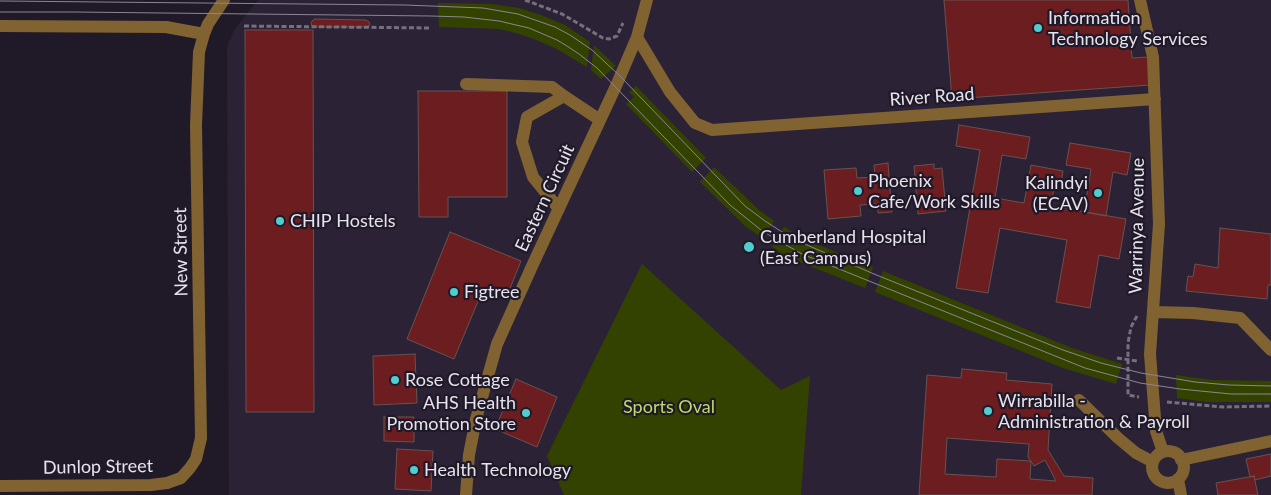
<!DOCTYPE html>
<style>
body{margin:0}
canvas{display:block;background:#1f1928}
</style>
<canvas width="1271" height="495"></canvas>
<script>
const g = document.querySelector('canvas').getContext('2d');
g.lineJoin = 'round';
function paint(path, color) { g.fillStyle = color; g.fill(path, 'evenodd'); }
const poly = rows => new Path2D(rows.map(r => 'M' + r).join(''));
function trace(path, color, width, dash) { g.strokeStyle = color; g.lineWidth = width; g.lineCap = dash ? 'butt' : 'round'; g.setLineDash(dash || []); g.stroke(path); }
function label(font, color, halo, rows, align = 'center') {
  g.font = font + ' Lato,sans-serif'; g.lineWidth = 4.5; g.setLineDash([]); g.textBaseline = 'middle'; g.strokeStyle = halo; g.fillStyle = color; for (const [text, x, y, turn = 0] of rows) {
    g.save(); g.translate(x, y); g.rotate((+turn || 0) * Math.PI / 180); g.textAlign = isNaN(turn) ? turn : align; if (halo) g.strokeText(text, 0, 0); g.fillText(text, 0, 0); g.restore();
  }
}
const built = poly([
 [258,0,1271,0,1271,495,229,495,227,47,234,30]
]);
const green = poly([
 [438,3,492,4,519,8,541,15,565,25,590,42,587,67,557,49,534,39,516,33,499,29,439,27],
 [594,45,616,66,601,79,591,70],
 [636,86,706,158,692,172,626,104,634,97,629,92],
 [714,167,759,210,774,221,762,238,745,226,700,182],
 [784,227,811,242,873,267,865,288,802,263,782,254,772,247],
 [642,264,781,390,810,376,801,495,564,495,547,456],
 [883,271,1072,348,1122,364,1116,384,1063,368,875,292],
 [1176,375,1212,380,1271,381,1271,402,1207,402,1177,398]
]);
const building = poly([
 [944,0,1128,0,1132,58,1148,57,1150,85,952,99,944,0],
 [315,19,366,20,369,22,370,24,369,26,366,27,315,27,312,26,311,23,312,21,315,19],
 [245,30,313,30,314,412,246,412,245,30],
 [418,91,507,91,507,197,448,197,448,217,419,217,418,91],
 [959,125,1030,137,1026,159,1002,155,995,198,1024,203,1031,165,1063,171,1061,183,1055,182,1051,206,1126,219,1119,259,1099,255,1090,308,1056,302,1067,240,1000,228,988,293,956,288,980,150,956,146,959,125],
 [1070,143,1131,153,1127,175,1113,172,1106,216,1084,212,1091,169,1066,165,1070,143],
 [888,163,892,212,878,213,877,204,860,205,861,216,828,219,824,170,856,168,857,178,875,177,874,165,888,163],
 [934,164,934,169,942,168,946,211,918,214,914,166,934,164],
 [1220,228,1271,234,1271,285,1268,285,1267,299,1186,291,1188,276,1193,277,1195,264,1218,268,1220,228],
 [450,232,521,261,507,296,484,287,454,359,407,339,450,232],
 [415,354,417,403,374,405,373,356,415,354],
 [962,369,1007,373,1006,380,1052,384,1048,450,1064,476,1093,478,1092,495,919,495,927,375,961,378,962,369],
 [947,438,1029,444,1028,457,1034,466,1045,460,1056,481,1030,479,1031,461,997,459,996,477,945,474,947,438],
 [516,379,557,397,537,447,495,429,516,379],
 [384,417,414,417,414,442,384,441,384,417],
 [397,449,433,451,431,491,395,489,397,449],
 [1271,454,1271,476,1255,480,1254,476,1250,477,1246,459,1271,454],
 [1254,476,1258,495,1218,495,1216,483,1254,476]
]);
const path = poly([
 [525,0,562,14,603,38,609,39,617,36,623,23],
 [244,26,430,28],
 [1137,316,1131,327,1128,343,1128,395,1139,397],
 [1117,358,1137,361],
 [1167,402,1223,407,1271,406]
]);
const minor = poly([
 [1140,0,1153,57,1159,224,1150,354,1156,431,1163,452],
 [0,26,166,27,204,34],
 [637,37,670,92,695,123,712,130,1155,99],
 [466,84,552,87,564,96],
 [559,209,533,177,522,142,527,117,564,96,600,120],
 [1153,312,1193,313,1240,318,1271,350],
 [1079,400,1118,438,1136,453,1153,462],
 '1152 467a16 16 0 1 1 32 0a16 16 0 1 1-32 0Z',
 [1181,460,1271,441],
 [1178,479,1181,495],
 [0,486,151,485,167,483,181,478,190,468,196,459,201,438,196,125,199,52,204,34,208,24,224,0],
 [466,495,469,455,476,419,497,344,533,264,616,86,637,37,647,0]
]);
const tram = poly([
 [0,1,405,5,483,8,518,14,555,27,570,35,592,50,620,76,745,206,765,221,793,239,874,274,1063,350,1101,363,1141,373,1195,382,1229,385,1271,386],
 [0,12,75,12,431,16,464,17,499,21,529,28,557,40,567,46,579,54,597,68,730,205,761,230,779,241,802,254,1085,368,1140,383,1180,389,1231,394,1271,394]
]);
const markers = [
 [1038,28,5,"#52cdcd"],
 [858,191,5,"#52cdcd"],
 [1098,193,5,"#52cdcd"],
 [280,221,5,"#52cdcd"],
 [749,247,6,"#52cdcd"],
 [454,292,5,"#52cdcd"],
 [395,380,5,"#52cdcd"],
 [988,411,5,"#52cdcd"],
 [526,413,5,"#52cdcd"],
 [414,470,5,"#52cdcd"]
];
const poiNames = [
 ["Information",1048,18],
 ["Technology Services",1048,39],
 ["Phoenix",868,181],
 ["Cafe/Work Skills",868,202],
 ["Kalindyi",1088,183,"right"],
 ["(ECAV)",1088,204,"right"],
 ["CHIP Hostels",290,221],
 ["Cumberland Hospital",760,237],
 ["(East Campus)",760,258],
 ["Figtree",464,292],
 ["Rose Cottage",405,380],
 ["Wirrabilla -",998,401],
 ["Administration & Payroll",998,422],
 ["AHS Health",516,403,"right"],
 ["Promotion Store",516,424,"right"],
 ["Health Technology",424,470]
];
const streetNames = [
 ["River Road",932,97,-4],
 ["Eastern Circuit",545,198,-65],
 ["Warrinya Avenue",1137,226,-89],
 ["New Street",181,252,-91],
 ["Dunlop Street",98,467,-1]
];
const parkNames = [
 ["Sports Oval",669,407]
];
paint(built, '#2b2236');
paint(green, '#344200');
paint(building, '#6c1d20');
trace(building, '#685251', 1);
trace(path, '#75707d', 3, [5, 2.5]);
trace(minor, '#816332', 12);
trace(tram, '#8b8693', 1);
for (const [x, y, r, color] of markers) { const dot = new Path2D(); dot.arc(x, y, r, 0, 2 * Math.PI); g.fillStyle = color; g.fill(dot); trace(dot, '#1f1928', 2); }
label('18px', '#e7e3ee', '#1f1928', poiNames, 'left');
label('18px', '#e7e3ee', '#1f1928', streetNames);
label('18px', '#bddb6c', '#1f1928', parkNames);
</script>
